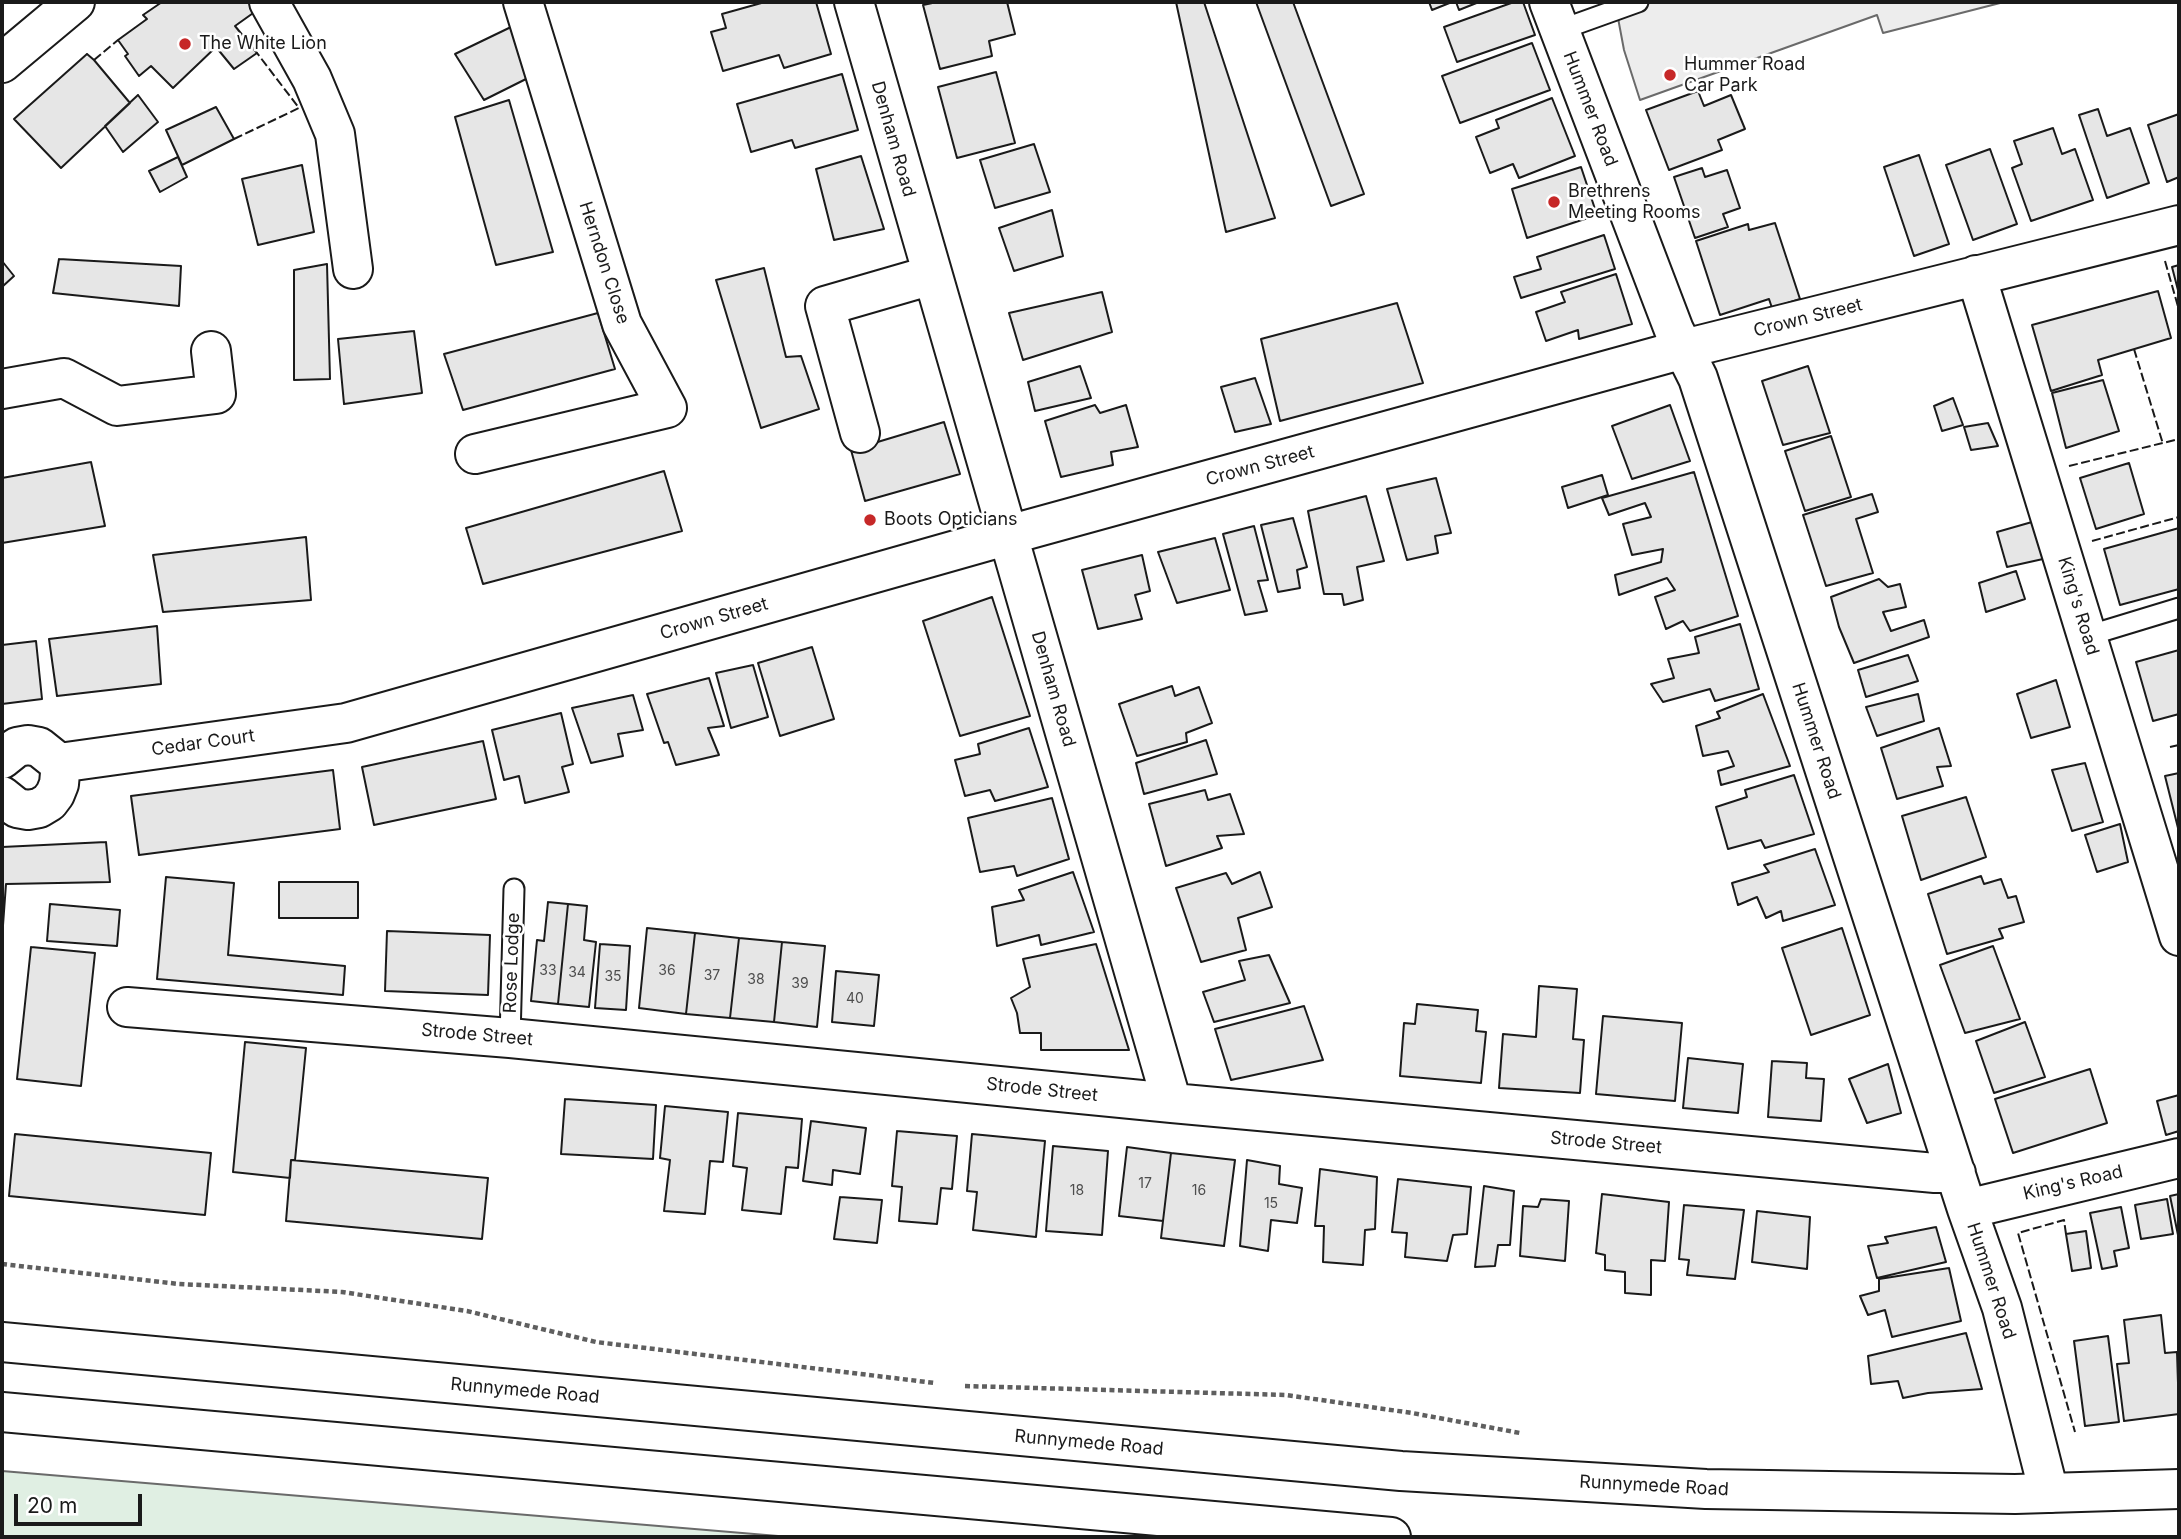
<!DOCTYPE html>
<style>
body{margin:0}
#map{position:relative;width:2181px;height:1539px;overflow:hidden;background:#fff;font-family:Inter,sans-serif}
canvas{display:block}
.frame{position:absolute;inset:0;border:4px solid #1a1a1a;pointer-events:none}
.scale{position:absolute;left:14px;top:1494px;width:128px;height:32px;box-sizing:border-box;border:4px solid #1a1a1a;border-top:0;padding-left:9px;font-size:21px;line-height:24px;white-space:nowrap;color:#1a1a1a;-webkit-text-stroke:5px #fff;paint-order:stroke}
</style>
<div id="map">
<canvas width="2181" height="1539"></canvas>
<div class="frame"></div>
<div class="scale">20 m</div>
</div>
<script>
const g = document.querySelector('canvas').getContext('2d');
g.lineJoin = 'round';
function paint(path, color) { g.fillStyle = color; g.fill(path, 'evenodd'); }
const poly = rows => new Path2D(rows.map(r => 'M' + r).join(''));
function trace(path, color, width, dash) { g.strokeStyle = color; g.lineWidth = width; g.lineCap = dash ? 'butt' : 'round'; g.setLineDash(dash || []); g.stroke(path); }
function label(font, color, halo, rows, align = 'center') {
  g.font = font + ' Inter,sans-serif'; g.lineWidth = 5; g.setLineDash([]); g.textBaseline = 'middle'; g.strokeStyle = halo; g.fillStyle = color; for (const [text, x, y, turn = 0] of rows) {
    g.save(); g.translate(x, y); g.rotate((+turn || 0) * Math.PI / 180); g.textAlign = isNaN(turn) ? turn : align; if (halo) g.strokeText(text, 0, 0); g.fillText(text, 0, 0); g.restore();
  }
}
const green = poly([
 [2,1471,790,1537,2,1537,2,1471]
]);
const parking = poly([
 [1615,2,2004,2,1883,33,1877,15,1640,100,1624,50,1615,2]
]);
const building = poly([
 [162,2,250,2,256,11,235,26,257,53,234,69,216,47,173,88,151,66,139,76,125,56,128,54,118,40,147,19,143,15,162,2],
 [765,2,816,2,831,54,784,68,779,55,723,71,711,32,726,28,722,14,765,2],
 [937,2,1007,2,1015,34,989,41,992,56,940,69,923,5,937,2],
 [1176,2,1204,2,1275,218,1226,232,1176,2],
 [1256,2,1293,2,1364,194,1331,206,1256,2],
 [1429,2,1452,2,1432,10,1429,2],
 [1456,2,1479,2,1459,10,1456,2],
 [1514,2,1523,2,1535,35,1457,62,1444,27,1514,2],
 [511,27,534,75,484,100,455,54,511,27],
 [1532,43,1550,90,1460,123,1442,76,1532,43],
 [87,54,94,60,130,103,61,168,14,119,87,54],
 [996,72,1015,143,957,158,938,87,996,72],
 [842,74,858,130,795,148,792,140,751,152,737,104,842,74],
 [1698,91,1704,106,1731,95,1745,129,1718,140,1722,150,1669,170,1646,110,1698,91],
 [138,95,158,122,123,152,105,126,138,95],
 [1552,98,1575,156,1519,178,1513,164,1490,173,1476,137,1499,128,1496,120,1552,98],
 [509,100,553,252,496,265,455,117,509,100],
 [216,107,234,139,182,165,166,130,216,107],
 [2098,109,2107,136,2130,128,2149,183,2107,198,2079,115,2098,109],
 [2179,114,2179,177,2167,182,2148,125,2179,114],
 [2053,128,2062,154,2075,149,2093,200,2031,221,2012,168,2022,164,2014,141,2053,128],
 [1034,144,1050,192,995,208,980,160,1034,144],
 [1990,149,2017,224,1973,240,1946,165,1990,149],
 [1919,155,1949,244,1914,256,1884,167,1919,155],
 [861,156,884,229,834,240,816,169,861,156],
 [178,157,187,177,160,192,149,171,178,157],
 [302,165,314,232,258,245,242,179,302,165],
 [1581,167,1597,215,1527,238,1512,189,1581,167],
 [1702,168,1705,177,1727,170,1740,208,1723,214,1728,227,1695,238,1674,177,1702,168],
 [1052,210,1063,256,1014,271,999,228,1052,210],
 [1775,223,1800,299,1772,308,1769,299,1720,315,1696,241,1748,224,1749,230,1775,223],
 [1604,235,1615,269,1521,298,1514,277,1541,269,1537,257,1604,235],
 [59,259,181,266,179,306,53,293,59,259],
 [2,261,14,276,2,287,2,261],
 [327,264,330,379,294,380,294,270,327,264],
 [2179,265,2179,294,2172,267,2179,265],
 [764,268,786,357,801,356,819,409,761,428,716,280,764,268],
 [1616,274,1632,324,1579,339,1578,330,1546,341,1536,312,1565,302,1561,292,1616,274],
 [2158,291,2171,338,2098,360,2102,375,2051,391,2032,325,2158,291],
 [1102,292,1112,332,1023,360,1009,313,1102,292],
 [1397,303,1423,383,1280,421,1261,339,1397,303],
 [598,313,615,369,463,410,444,354,598,313],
 [414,331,422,393,344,404,338,339,414,331],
 [1080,366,1091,398,1035,411,1028,382,1080,366],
 [1808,366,1830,433,1783,445,1762,381,1808,366],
 [1255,378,1271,424,1235,432,1221,387,1255,378],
 [2103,380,2119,431,2066,448,2052,393,2103,380],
 [1953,398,1963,425,1942,431,1934,406,1953,398],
 [1095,405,1100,413,1126,405,1138,447,1111,452,1113,465,1061,477,1045,421,1095,405],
 [1670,405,1690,461,1632,479,1612,426,1670,405],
 [944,422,960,474,865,501,851,450,944,422],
 [1988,423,1998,446,1971,450,1964,427,1988,423],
 [1831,436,1851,497,1805,511,1785,451,1831,436],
 [91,462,105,526,2,543,2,478,91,462],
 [2129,463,2144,514,2096,529,2080,478,2129,463],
 [664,471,682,531,483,584,466,528,664,471],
 [1694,472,1738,616,1690,631,1683,621,1666,629,1655,597,1675,590,1667,578,1619,595,1615,575,1661,562,1663,549,1632,555,1623,524,1651,517,1645,503,1609,515,1602,498,1694,472],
 [1602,475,1608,495,1568,508,1562,487,1602,475],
 [1436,478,1451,533,1435,536,1438,553,1407,560,1387,489,1436,478],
 [1872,494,1878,512,1856,519,1873,573,1826,586,1803,515,1872,494],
 [1366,496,1384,561,1357,567,1363,600,1344,605,1342,594,1324,594,1308,511,1366,496],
 [1293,518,1307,567,1297,570,1300,588,1278,592,1261,525,1293,518],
 [2032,522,2043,559,2007,567,1997,532,2032,522],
 [1254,526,1268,580,1258,581,1267,611,1245,615,1223,534,1254,526],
 [2179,528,2179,589,2120,605,2104,549,2179,528],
 [306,537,311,600,163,612,153,555,306,537],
 [1215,538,1230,590,1177,603,1158,552,1215,538],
 [1142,555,1150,591,1135,595,1142,619,1098,629,1082,570,1142,555],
 [2016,571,2025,599,1986,612,1979,583,2016,571],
 [1879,579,1888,587,1900,584,1906,607,1883,612,1891,631,1924,620,1929,637,1854,663,1839,627,1831,597,1879,579],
 [992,597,1030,716,960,736,923,621,992,597],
 [1740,624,1759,689,1715,701,1710,689,1663,702,1651,684,1674,678,1668,659,1699,653,1695,637,1740,624],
 [157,626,161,684,57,696,49,639,157,626],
 [36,641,42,699,2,704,2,645,36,641],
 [812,647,834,719,780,736,758,663,812,647],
 [2179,650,2179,714,2153,721,2136,662,2179,650],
 [1908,655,1918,681,1866,697,1858,670,1908,655],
 [753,665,768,717,731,728,716,673,753,665],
 [709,678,724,726,708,728,719,755,676,765,668,742,664,743,647,694,709,678],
 [2056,680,2070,727,2031,738,2017,694,2056,680],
 [1172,686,1175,696,1199,687,1212,723,1186,733,1187,742,1137,756,1119,704,1172,686],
 [1763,694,1790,766,1721,785,1718,771,1734,766,1728,751,1703,756,1696,726,1720,718,1717,712,1763,694],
 [1918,694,1924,721,1877,736,1866,707,1918,694],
 [633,695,643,730,618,734,623,756,591,763,572,708,633,695],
 [561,713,573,764,562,767,569,792,525,803,519,776,504,780,492,730,561,713],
 [1029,728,1048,787,995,801,990,790,965,796,955,760,980,754,978,744,1029,728],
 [1939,728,1951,766,1937,767,1943,786,1897,799,1881,748,1939,728],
 [1206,740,1217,774,1144,794,1136,763,1206,740],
 [483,741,496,799,374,825,362,767,483,741],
 [2085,763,2103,822,2072,831,2052,770,2085,763],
 [333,770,340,829,139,855,131,796,333,770],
 [2179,773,2179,832,2165,776,2179,773],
 [1794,775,1814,834,1765,848,1761,840,1728,849,1716,807,1747,797,1745,790,1794,775],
 [1205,790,1208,800,1230,794,1244,834,1217,836,1222,848,1166,866,1149,804,1205,790],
 [1966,797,1986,857,1921,880,1902,816,1966,797],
 [1052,798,1069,859,1017,876,1014,866,980,872,968,818,1052,798],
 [2120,824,2128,862,2097,872,2085,835,2120,824],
 [106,842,110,882,6,884,2,939,2,847,106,842],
 [1815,849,1835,905,1783,921,1781,911,1766,918,1757,897,1738,905,1732,883,1769,872,1764,865,1815,849],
 [1073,872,1094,932,1041,945,1039,935,997,946,992,907,1024,900,1019,890,1073,872],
 [1260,872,1272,907,1238,918,1246,950,1201,962,1176,888,1226,873,1232,884,1260,872],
 [1981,876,1984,884,2001,879,2008,898,2016,896,2024,922,1999,929,2003,938,1947,954,1928,894,1981,876],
 [166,877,234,883,228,955,345,966,343,995,157,979,166,877],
 [279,882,358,882,358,918,279,918,279,882],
 [548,902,568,904,558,1004,531,1001,537,940,544,941,548,902],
 [50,904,120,910,117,946,47,941,50,904],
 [568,904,587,906,584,940,596,942,589,1007,558,1004,568,904],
 [647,928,695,933,686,1014,639,1008,647,928],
 [1842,928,1870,1015,1811,1035,1782,948,1842,928],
 [387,931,490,935,488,995,385,991,387,931],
 [695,933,739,938,730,1018,686,1014,695,933],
 [739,938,782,942,774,1022,730,1018,739,938],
 [782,942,825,946,817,1027,774,1022,782,942],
 [600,944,630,946,626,1010,595,1008,600,944],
 [1096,944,1129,1050,1041,1050,1041,1033,1020,1033,1017,1013,1011,998,1030,987,1023,959,1096,944],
 [1993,946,2020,1019,1965,1033,1940,965,1993,946],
 [31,947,95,953,81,1086,17,1079,31,947],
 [1269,955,1290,1003,1214,1022,1203,992,1245,980,1239,961,1269,955],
 [836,971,879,975,874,1026,832,1022,836,971],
 [1539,986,1577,989,1573,1039,1584,1040,1580,1093,1499,1088,1503,1034,1536,1037,1539,986],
 [1417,1004,1478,1010,1476,1031,1486,1032,1481,1083,1400,1076,1404,1023,1415,1024,1417,1004],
 [1304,1006,1323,1060,1231,1080,1215,1029,1304,1006],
 [1603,1016,1682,1023,1675,1101,1596,1094,1603,1016],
 [2025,1022,2045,1077,1994,1093,1976,1041,2025,1022],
 [245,1042,306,1048,295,1160,291,1160,290,1178,233,1172,245,1042],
 [1688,1058,1743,1064,1738,1113,1683,1108,1688,1058],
 [1772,1061,1807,1063,1806,1078,1824,1079,1821,1121,1768,1117,1772,1061],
 [1888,1064,1901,1113,1867,1123,1849,1079,1888,1064],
 [2090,1069,2107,1123,2013,1153,1995,1099,2090,1069],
 [2179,1095,2179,1131,2166,1135,2157,1101,2179,1095],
 [565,1099,656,1105,653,1159,561,1154,565,1099],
 [665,1106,728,1112,723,1162,710,1161,705,1214,664,1211,670,1160,660,1158,665,1106],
 [738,1113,802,1119,798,1168,786,1167,781,1214,742,1210,747,1168,733,1166,738,1113],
 [811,1121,866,1128,860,1174,833,1170,832,1185,803,1181,811,1121],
 [897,1131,957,1136,952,1189,941,1188,937,1224,899,1221,902,1187,892,1186,897,1131],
 [15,1134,211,1153,205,1215,9,1196,15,1134],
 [972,1134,1045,1141,1036,1237,973,1230,977,1192,967,1191,972,1134],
 [1053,1146,1108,1151,1102,1235,1046,1231,1053,1146],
 [1127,1147,1171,1153,1163,1221,1119,1216,1127,1147],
 [1171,1153,1235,1160,1224,1246,1161,1238,1171,1153],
 [291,1160,488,1178,482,1239,286,1221,291,1160],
 [1247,1160,1280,1166,1279,1184,1302,1188,1297,1223,1271,1220,1268,1251,1240,1246,1247,1160],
 [1320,1169,1377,1177,1375,1229,1365,1230,1363,1265,1323,1262,1324,1226,1315,1226,1320,1169],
 [1398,1179,1471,1187,1467,1234,1453,1235,1447,1261,1405,1257,1407,1233,1392,1232,1398,1179],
 [1484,1186,1514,1191,1510,1245,1498,1245,1495,1266,1475,1267,1484,1186],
 [1602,1194,1669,1202,1665,1261,1651,1260,1651,1295,1625,1293,1625,1272,1605,1270,1605,1255,1596,1253,1602,1194],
 [2179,1194,2179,1235,2178,1235,2170,1196,2179,1194],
 [840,1197,882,1200,877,1243,834,1239,840,1197],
 [1541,1199,1569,1201,1565,1261,1520,1256,1523,1206,1538,1207,1541,1199],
 [2167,1199,2173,1234,2141,1239,2135,1205,2167,1199],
 [1684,1205,1744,1210,1735,1279,1687,1275,1689,1260,1679,1259,1684,1205],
 [2121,1207,2129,1248,2114,1251,2117,1266,2102,1269,2090,1213,2121,1207],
 [1757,1211,1810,1217,1807,1269,1752,1262,1757,1211],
 [1936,1227,1946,1262,1877,1278,1868,1246,1888,1243,1885,1237,1936,1227],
 [2086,1231,2091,1268,2072,1271,2066,1234,2086,1231],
 [1949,1268,1961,1321,1892,1337,1885,1310,1868,1315,1860,1296,1879,1291,1879,1279,1949,1268],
 [2161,1315,2165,1353,2177,1352,2179,1414,2124,1421,2117,1364,2129,1363,2124,1320,2161,1315],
 [1966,1333,1982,1389,1928,1393,1903,1398,1898,1381,1871,1384,1868,1356,1966,1333],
 [2108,1336,2119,1422,2085,1426,2074,1341,2108,1336]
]);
const path = poly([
 [2,1264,179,1284,342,1292,467,1311,596,1342,935,1383],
 [965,1386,1286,1395,1412,1413,1520,1433]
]);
const service = poly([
 [1560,30,1638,2],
 [2087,636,2179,608],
 [510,1038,514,889]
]);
const minor = poly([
 [269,2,312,79,335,134,353,269],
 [854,2,1172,1103],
 [1549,2,1674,330,1698,378,1967,1209,2002,1308,2049,1493],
 [1976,275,2179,936],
 [2,389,64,378,117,406,216,394,211,351],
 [860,433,825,306,932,275],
 [475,454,667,408,622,324,523,2],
 [2,759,17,747,28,745,39,747,59,763,60,773,59,784,55,794,49,802,39,808,28,810,17,808,2,796],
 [59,763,346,723,1030,529,1684,349,2179,225],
 [127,1007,510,1038,1172,1103,1935,1173,1956,1173],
 [1967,1209,2179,1158]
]);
const secondary = poly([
 [2,63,75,2]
]);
const primary = poly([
 [2,1342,1401,1471,1706,1489,2015,1494,2179,1489],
 [2,1412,1391,1537]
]);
const fence = poly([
 [94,60,118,40],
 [234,139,299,108,257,53],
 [2165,261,2179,310],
 [2134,349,2163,444],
 [2069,466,2179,439],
 [2092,541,2179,517],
 [2170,747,2179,745],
 [2066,1234,2064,1220,2018,1233,2075,1432]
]);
const markers = [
 [185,44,7,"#c62828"],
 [1670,75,7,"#c62828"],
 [1554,202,7,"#c62828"],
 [870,520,7,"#c62828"]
];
const numberNames = [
 ["33",548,971],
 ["36",667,971],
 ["34",577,973],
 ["37",712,976],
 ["35",613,977],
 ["38",756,980],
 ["39",800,984],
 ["40",855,999],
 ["17",1145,1184],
 ["18",1077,1191],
 ["16",1199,1191],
 ["15",1271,1204]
];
const poiNames = [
 ["The White Lion",199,44],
 ["Hummer Road",1684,65],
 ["Car Park",1684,86],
 ["Brethrens",1568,192],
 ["Meeting Rooms",1568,213],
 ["Boots Opticians",884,520]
];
const streetNames = [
 ["Hummer Road",1590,109,69],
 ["Denham Road",893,139,74],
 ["Herndon Close",604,263,72],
 ["Crown Street",1808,318,-14],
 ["Crown Street",1260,466,-15],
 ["King's Road",2078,606,73],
 ["Crown Street",714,619,-16],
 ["Denham Road",1053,689,74],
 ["Hummer Road",1816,741,72],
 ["Cedar Court",203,743,-8],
 ["Rose Lodge",512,963,-88],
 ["Strode Street",477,1035,5],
 ["Strode Street",1042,1090,6],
 ["Strode Street",1606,1143,5],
 ["King's Road",2073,1183,-13],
 ["Hummer Road",1991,1281,72],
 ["Runnymede Road",525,1391,5],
 ["Runnymede Road",1089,1443,5],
 ["Runnymede Road",1654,1486,3]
];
paint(green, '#e0efe3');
trace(green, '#6a6a6a', 2);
paint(parking, '#ededed');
trace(parking, '#6a6a6a', 2);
paint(building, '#e6e6e6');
trace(building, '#1a1a1a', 2);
trace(service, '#1a1a1a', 23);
trace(minor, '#1a1a1a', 42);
trace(secondary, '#1a1a1a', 42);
trace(primary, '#1a1a1a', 42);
trace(path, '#5f5f5f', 4.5, [5, 3.5]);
trace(service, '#fff', 19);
trace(minor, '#fff', 38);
trace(secondary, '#fff', 38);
trace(primary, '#fff', 38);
trace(fence, '#1a1a1a', 2, [9, 3.5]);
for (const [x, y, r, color] of markers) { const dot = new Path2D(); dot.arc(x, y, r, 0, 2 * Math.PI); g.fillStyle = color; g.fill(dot); trace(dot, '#fff', 2.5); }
label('14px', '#4d4d4d', null, numberNames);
label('18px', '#1a1a1a', '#fff', poiNames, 'left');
label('18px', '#1a1a1a', '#fff', streetNames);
</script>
